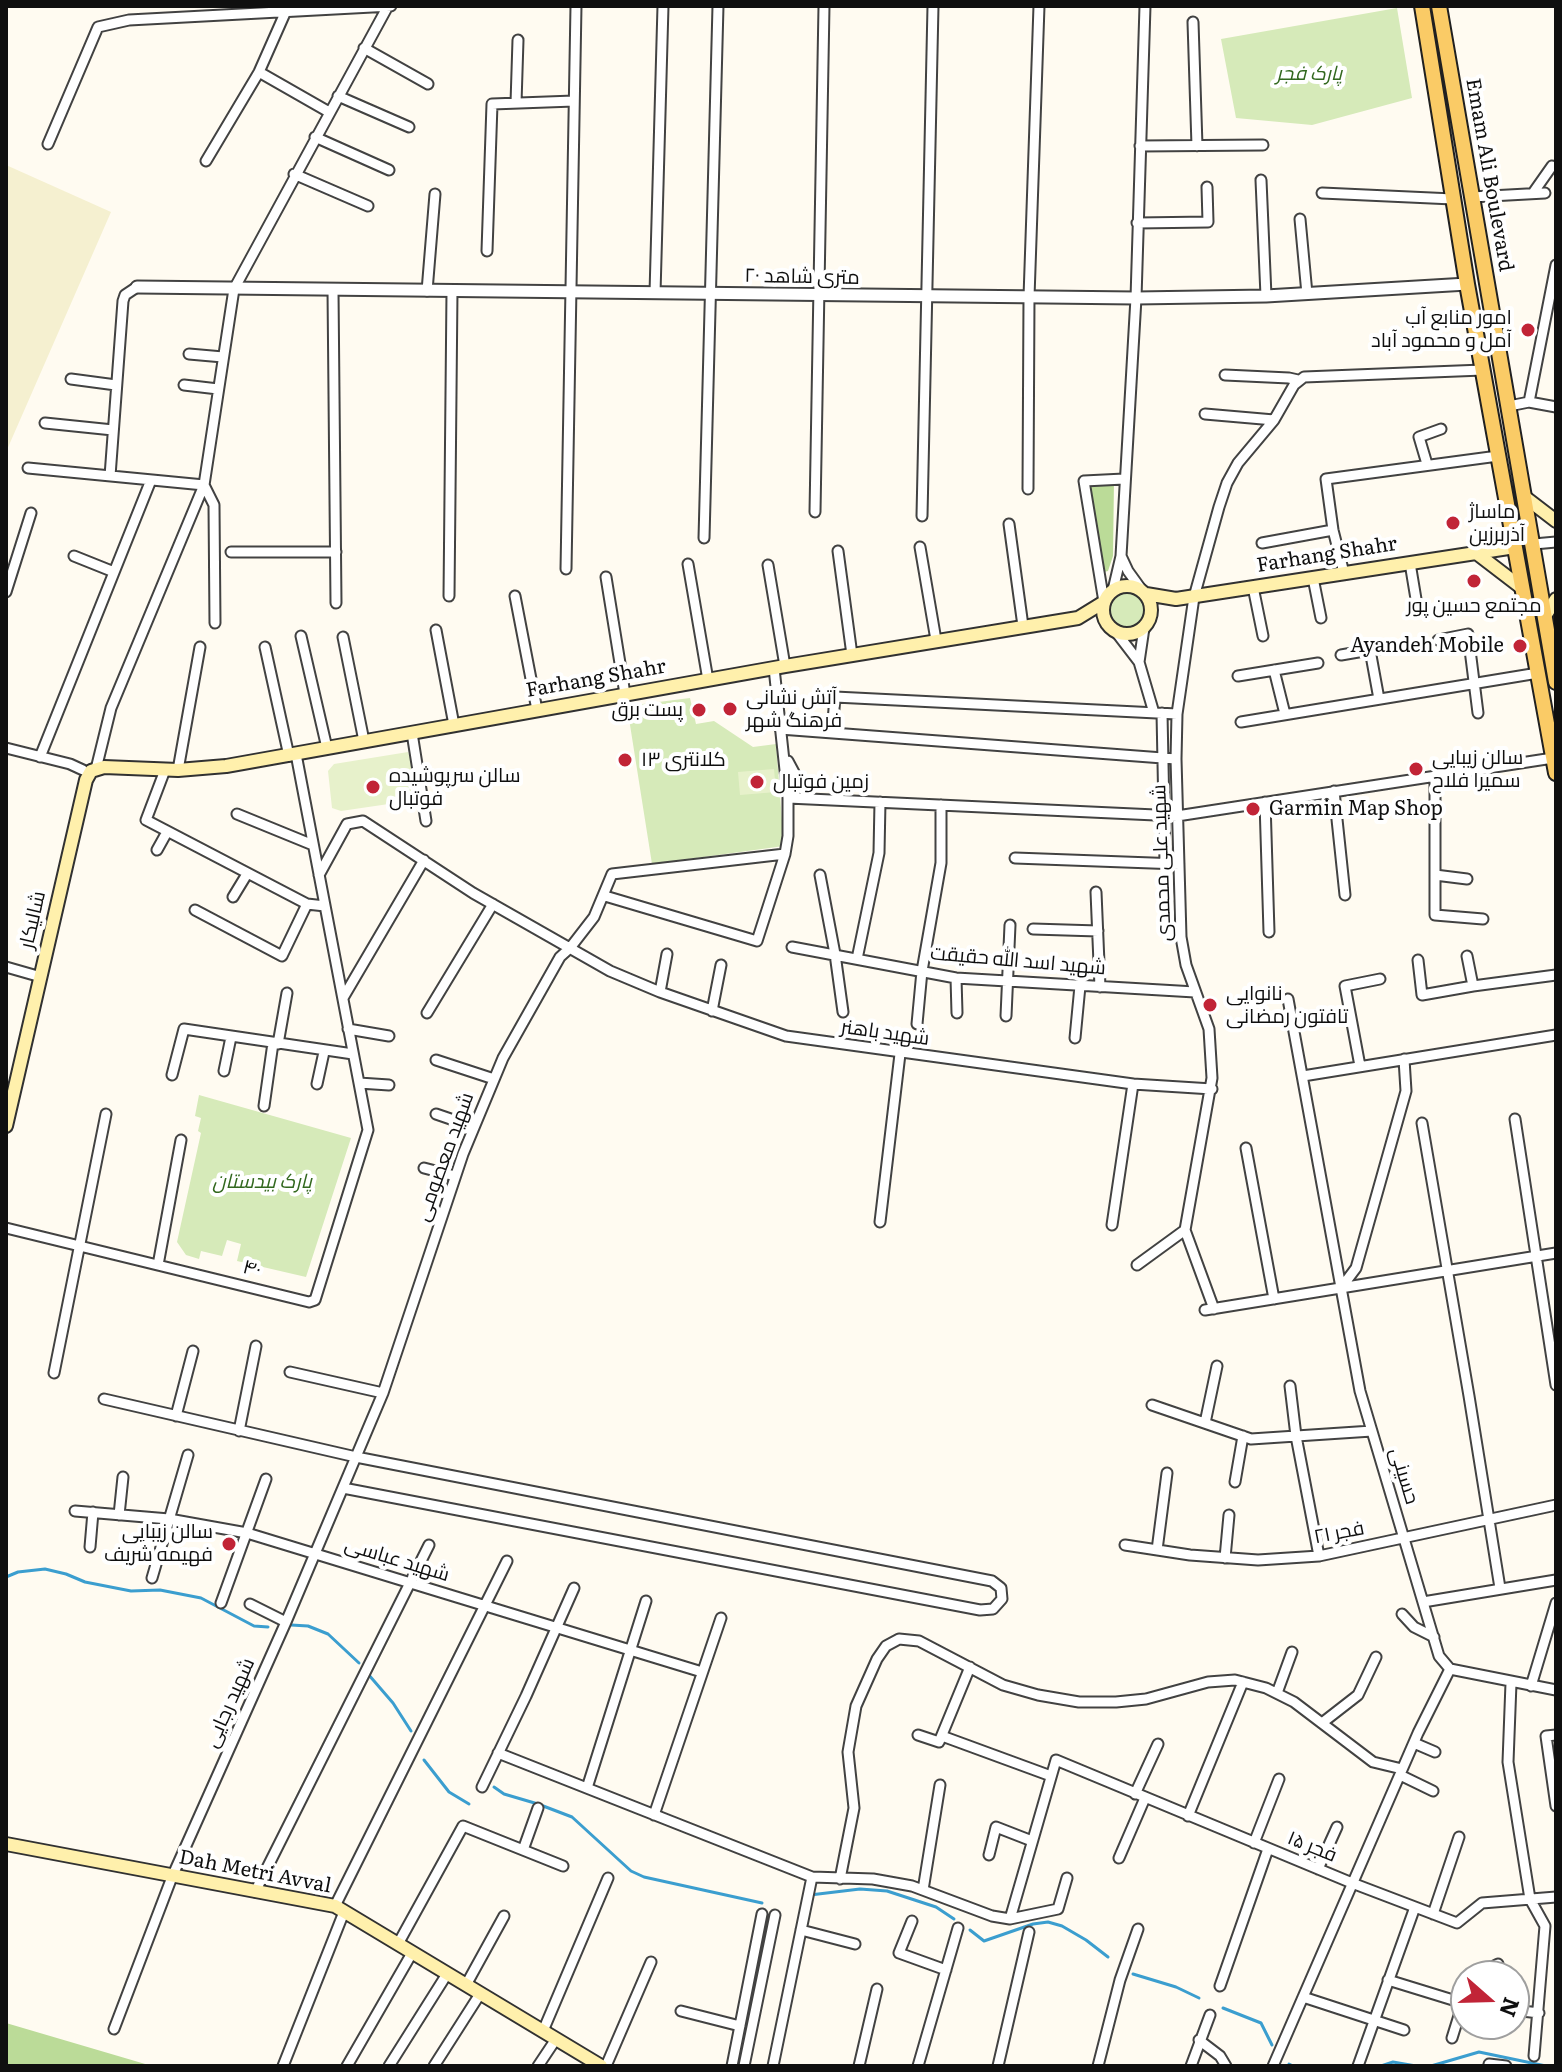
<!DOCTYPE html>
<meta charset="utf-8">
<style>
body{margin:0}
#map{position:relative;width:1562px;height:2072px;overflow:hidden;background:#fffbf1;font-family:Literata,serif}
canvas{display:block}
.frame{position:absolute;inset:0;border:8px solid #0f0f0f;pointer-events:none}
.north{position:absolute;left:1450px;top:1960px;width:80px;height:80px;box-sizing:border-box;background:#fff;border:2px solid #9f9f9f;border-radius:50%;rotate:110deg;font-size:22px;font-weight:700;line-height:32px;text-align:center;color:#0f0f0f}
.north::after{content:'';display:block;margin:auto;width:28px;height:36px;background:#c12437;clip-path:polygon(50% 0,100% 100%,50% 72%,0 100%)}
</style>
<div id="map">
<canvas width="1562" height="2072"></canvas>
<div class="frame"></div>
<div class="north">N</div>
</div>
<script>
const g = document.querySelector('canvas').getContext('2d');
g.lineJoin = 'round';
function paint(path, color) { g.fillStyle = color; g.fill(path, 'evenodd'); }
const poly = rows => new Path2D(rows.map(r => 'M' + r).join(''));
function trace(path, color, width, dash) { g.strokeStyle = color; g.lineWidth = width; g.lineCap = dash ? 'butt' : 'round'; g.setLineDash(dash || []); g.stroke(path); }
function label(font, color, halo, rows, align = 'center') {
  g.font = font + ' Literata,Cairo,serif'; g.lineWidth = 8; g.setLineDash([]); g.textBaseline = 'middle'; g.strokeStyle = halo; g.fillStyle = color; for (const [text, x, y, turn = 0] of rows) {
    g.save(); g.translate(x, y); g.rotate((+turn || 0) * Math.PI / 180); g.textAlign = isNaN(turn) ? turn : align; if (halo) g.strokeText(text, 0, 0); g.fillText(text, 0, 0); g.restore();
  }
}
const farmland = poly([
 [6,165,111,212,6,452]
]);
const green = poly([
 [1397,8,1412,98,1312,125,1236,118,1221,39],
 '1103 610a24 24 0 1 1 48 0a24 24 0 1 1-48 0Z',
 [690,698,696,724,714,721,753,747,776,744,784,846,652,864,627,706],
 [199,1095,351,1138,306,1277,237,1261,241,1244,227,1240,222,1256,201,1251,199,1259,186,1255,177,1242,201,1133,198,1131,201,1118,195,1116]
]);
const forest = poly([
 [1114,480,1113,556,1108,571,1100,573,1085,483],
 [6,2023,152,2066,6,2066]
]);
const pitch = poly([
 [408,752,416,775,416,800,341,811,332,808,328,771,334,764],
 [774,769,776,792,740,795,738,772]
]);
const stream = poly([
 [6,1577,18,1572,45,1569,66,1574,85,1582,131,1591,160,1590,201,1598,254,1626,268,1627],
 [291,1625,308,1626,328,1634,359,1663],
 [368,1674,393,1703,411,1731],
 [424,1760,449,1792,469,1804],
 [494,1787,504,1794,538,1804,572,1817,631,1871,644,1877,762,1903],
 [810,1895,860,1889,887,1891,936,1907,954,1919],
 [970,1930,984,1941,1033,1924,1048,1922,1062,1926,1086,1940,1108,1957],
 [1133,1974,1176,1987,1199,1998],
 [1223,2008,1261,2023,1272,2045],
 [1289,2064,1293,2066],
 [1381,2066,1393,2062,1416,2066],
 [1431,2066,1479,2052,1546,2066]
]);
const minor = poly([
 [1193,22,1197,146],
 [364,48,428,84],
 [259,72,329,112],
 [338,96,409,127],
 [516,103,518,40],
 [315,137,389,170],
 [48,144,98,27,129,20,391,6],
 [1140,146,1263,145],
 [206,161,259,72,286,11],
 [294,174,368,206],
 [1261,180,1266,296],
 [1322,193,1453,199],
 [1533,193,1552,166],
 [1472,197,1545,193],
 [1300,219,1307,294],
 [1137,223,1208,222,1207,187],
 [487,251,492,104,574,101],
 [333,290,336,603],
 [427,291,435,194],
 [655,293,663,6],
 [189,354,223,357],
 [1225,375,1289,378,1298,380],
 [71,379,116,385],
 [184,385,218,389],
 [1529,402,1556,265],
 [1509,406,1529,402,1556,407],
 [1205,414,1274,420],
 [45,423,113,430],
 [1427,464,1419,437,1441,429],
 [28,468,204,485,111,708,96,769],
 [110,476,123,301,125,295,137,287],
 [1028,489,1029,297,1039,6],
 [815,512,824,6],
 [922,516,933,6],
 [1009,524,1023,626],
 [704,538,718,6],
 [1262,543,1333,530],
 [1534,544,1556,542],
 [920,547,936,640],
 [838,551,852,655],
 [231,552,336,552],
 [74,556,114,572],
 [1410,563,1416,599],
 [688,564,708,680],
 [768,565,785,666],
 [566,569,576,6],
 [1344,573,1333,530,1326,479,1498,456],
 [606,577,625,694],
 [1313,578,1321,618],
 [1253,587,1263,636],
 [1141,589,1128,571,1121,556,1136,298,1145,6],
 [1113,590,1121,556],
 [6,592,31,513],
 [449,596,452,291],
 [515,596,537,710],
 [1104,602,1084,481,1124,479],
 [215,623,214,505,204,485,234,289,388,6],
 [436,630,454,725],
 [1116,632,1139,662,1154,713],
 [301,636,327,748],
 [343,637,364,741],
 [1438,640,1468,634,1478,713],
 [265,647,289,756],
 [1341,655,1370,650],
 [1139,662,1144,628],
 [1274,670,1285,714],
 [1238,676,1318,663],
 [1379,699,1370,650,1392,647],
 [1162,713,1165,863],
 [1241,722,1538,673],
 [780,729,1176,759],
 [412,733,426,821],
 [832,733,835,697,1177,714],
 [6,748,70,764,83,770],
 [40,757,151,480],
 [788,761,804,791,811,799],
 [165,770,146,820,307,904,325,906],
 [178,770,200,647],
 [1435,776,1435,915,1483,919],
 [1334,791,1345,895],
 [788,798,1177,816,1553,758],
 [1265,802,1269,932],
 [237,814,313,845],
 [157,850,167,832],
 [1015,858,1179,864],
 [319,875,347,824,363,821,473,893,610,971,660,992,786,1036,1133,1084,1212,1089],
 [820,875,835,954,843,1012],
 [1435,875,1467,879],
 [1096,892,1100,987],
 [605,896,757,941,785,854,788,836,788,798,774,668],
 [233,897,247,874],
 [195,910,282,956,307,904],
 [1033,929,1098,931],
 [792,947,956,978,1195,992],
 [1467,956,1473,986,1556,975],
 [857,959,879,853,880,802],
 [1418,960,1422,995,1473,986],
 [6,967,41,977],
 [956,978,957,1013],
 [660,992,667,954],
 [343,998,424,860],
 [1288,999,1360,1391,1439,1656,1450,1669],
 [712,1011,721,965],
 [427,1013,493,904],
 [1006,1016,1010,925],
 [917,1024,922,971,941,863,941,805],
 [348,1029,389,1036],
 [1075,1038,1080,986],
 [278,1044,287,993],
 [436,1060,494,1079],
 [1360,1066,1345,986,1380,979],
 [224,1071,231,1037],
 [172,1075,184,1029,353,1054],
 [1303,1076,1556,1035],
 [359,1083,389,1085],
 [317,1084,324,1052],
 [264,1106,273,1043],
 [436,1114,474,1127],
 [1515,1119,1556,1385],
 [1422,1123,1469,1396,1500,1588],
 [1246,1148,1274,1299],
 [424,1168,455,1176],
 [880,1222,900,1054],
 [1112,1225,1133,1084],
 [6,1228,309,1302,315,1300,368,1130,296,754],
 [158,1265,181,1140],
 [1137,1265,1185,1230],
 [1341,1288,1356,1268,1406,1091,1404,1059],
 [1214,1309,1185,1230,1212,1078,1209,1029,1186,965,1181,937,1176,759,1177,714,1194,597,1219,507,1227,483,1238,463,1274,420,1294,385,1304,377,1483,370],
 [1205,1310,1556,1253],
 [290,1372,383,1393],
 [54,1373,106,1114],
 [1290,1386,1296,1436,1319,1556],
 [104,1399,356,1457,992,1581,1001,1588,1002,1599,993,1609,980,1610,343,1488],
 [1152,1405,1251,1439,1372,1431],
 [176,1416,193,1351],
 [1205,1423,1217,1366],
 [239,1431,256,1346],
 [1235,1482,1243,1436],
 [75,1511,169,1519,247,1533,702,1672],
 [119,1515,123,1477],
 [1125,1545,1190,1555,1258,1560,1319,1556,1556,1505],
 [90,1547,93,1512],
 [1157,1550,1167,1473],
 [1225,1558,1229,1515],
 [152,1578,188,1455],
 [1423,1602,1556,1580],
 [221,1603,266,1479],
 [250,1604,286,1622],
 [1402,1614,1414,1627,1434,1637],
 [1450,1669,1556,1690],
 [1511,1683,1508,1762,1530,1899,1545,1926,1534,2056],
 [1531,1686,1556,1603],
 [1277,1693,1292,1652],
 [1322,1723,1358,1695,1376,1657],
 [918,1735,939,1742,970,1667],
 [1556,1735,1546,1736,1556,1806],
 [942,1736,1051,1776],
 [1414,1743,1435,1752],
 [498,1753,812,1877,873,1879,912,1886,992,1916,1010,1919,1058,1909,1067,1878],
 [1400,1775,1433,1791],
 [482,1787,526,1696,574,1588],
 [587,1788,646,1601],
 [1135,1794,1158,1744],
 [654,1815,721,1618],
 [1188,1816,1243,1682],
 [1254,1843,1279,1779],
 [523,1850,538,1808],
 [989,1855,996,1827,1032,1841],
 [1119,1858,1145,1798],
 [1318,1869,1337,1827],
 [840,1879,854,1808,848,1752,856,1706,877,1659,886,1646,899,1639,919,1641,1003,1685,1038,1695,1079,1702,1116,1702,1146,1699,1208,1682,1235,1680,1266,1688,1294,1702,1373,1762,1402,1769],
 [923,1890,940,1785],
 [255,1892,429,1545],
 [335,1906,507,1561],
 [1433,1914,1459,1837],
 [1010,1919,1056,1760,1352,1883,1457,1923,1482,1903,1556,1897],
 [912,1921,899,1953,946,1970],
 [801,1930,855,1944],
 [398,1944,463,1826,563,1866],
 [1474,1976,1498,1964],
 [1388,1980,1466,2004],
 [466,1985,504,1916],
 [1220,1986,1268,1849],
 [1303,1997,1404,2030],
 [1514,2010,1539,2013],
 [681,2011,740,2026],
 [114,2029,172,1877,286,1622,383,1393,463,1154,503,1058,560,957,570,948,594,917,612,874,785,854],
 [543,2031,608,1878],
 [1452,2038,1466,1993],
 [1199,2040,1220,2056,1226,2066],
 [1489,2064,1506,2066],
 [283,2066,344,1912],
 [347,2066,412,1953],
 [389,2066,447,1974],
 [434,2066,480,1994],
 [538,2066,556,2039],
 [606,2066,651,1962],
 [732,2066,762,1914],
 [744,2066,775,1915],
 [773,2066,812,1877],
 [859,2066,877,1989],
 [918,2066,958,1928],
 [998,2066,1029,1932],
 [1098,2066,1120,1980,1138,1929],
 [1191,2066,1210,2015],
 [1273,2066,1418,1733,1450,1669],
 [1358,2066,1415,1907]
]);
const tertiary = poly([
 [137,287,1136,298,1266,296,1467,284]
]);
const secondary = poly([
 [1526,498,1556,521],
 [1475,552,1522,588],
 '1103 610a24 24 0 1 1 48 0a24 24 0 1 1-48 0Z',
 [1146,594,1176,599,1515,547],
 [1545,616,1556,599],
 [6,1126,86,780,91,771,104,767,178,770,226,766,785,666,1078,618,1104,602],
 [6,1844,335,1906,601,2066]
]);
const primary = poly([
 [1422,6,1467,284,1556,773],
 [1439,6,1556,682]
]);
const markers = [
 [1528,330,8,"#c12437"],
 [1453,523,8,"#c12437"],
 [1474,581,8,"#c12437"],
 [1520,646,8,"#c12437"],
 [730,709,8,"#c12437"],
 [699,710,8,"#c12437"],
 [625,760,8,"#c12437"],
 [1416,769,8,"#c12437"],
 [757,782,8,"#c12437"],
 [373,787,8,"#c12437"],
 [1253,809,8,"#c12437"],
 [1210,1005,8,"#c12437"],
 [229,1544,8,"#c12437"]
];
const parkNames = [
 ["پارک فجر",1309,74],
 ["پارک بیدستان",262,1182]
];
const streetNames = [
 ["Emam Ali Boulevard",1489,175,80],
 ["۲۰ متری شاهد",802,277,1],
 ["Farhang Shahr",1327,555,-9],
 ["Farhang Shahr",596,679,-10],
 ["شهید علی محمدی",1162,863,-92],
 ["شالیکار",33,920,-77],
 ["شهید اسد الله حقیقت",1018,961,5],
 ["شهید باهنر",885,1033,8],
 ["شهید معصومی",445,1157,-70],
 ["۴۰",252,1269,14],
 ["حسینی",1404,1476,73],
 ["فجر ۲۱",1339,1533,-11],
 ["شهید عباسی",397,1560,17],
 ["شهید رجایی",230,1703,-66],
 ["فجر ۱۵",1312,1847,22],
 ["Dah Metri Avval",255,1872,11]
];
const poiNames = [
 ["امور منابع آب",1512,318,"right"],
 ["آمل و محمود آباد",1512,341,"right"],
 ["ماساژ",1469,512],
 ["آذربرزین",1469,535],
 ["مجتمع حسین پور",1474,606,"center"],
 ["Ayandeh Mobile",1504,646,"right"],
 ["آتش نشانی",746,698],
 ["فرهنگ شهر",746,721],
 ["پست برق",683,710,"right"],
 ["سالن زیبایی",1432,758],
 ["سمیرا فلاح",1432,781],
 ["کلانتری ۱۳",641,760],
 ["سالن سرپوشیده",389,776],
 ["فوتبال",389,799],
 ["زمین فوتبال",773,782],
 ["Garmin Map Shop",1269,809],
 ["نانوایی",1226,994],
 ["تافتون رمضانی",1226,1017],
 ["سالن زیبایی",213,1532,"right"],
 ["فهیمه شریف",213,1555,"right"]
];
paint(farmland, '#f5f0d0');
paint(green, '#d6eab9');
paint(forest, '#bbdb98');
paint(pitch, '#e7f1cb');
trace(stream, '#3b9ecf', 3);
trace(minor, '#424242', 13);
trace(tertiary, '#424242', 15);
trace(secondary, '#313131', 16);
trace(primary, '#202020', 18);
trace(minor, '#fff', 9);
trace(tertiary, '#fff', 11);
trace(secondary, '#fff0ac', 12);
trace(primary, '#facb66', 14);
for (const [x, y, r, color] of markers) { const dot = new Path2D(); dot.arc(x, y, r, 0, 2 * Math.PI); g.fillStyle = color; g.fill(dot); trace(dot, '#fff', 3); }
label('italic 20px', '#32681e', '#fff', parkNames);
label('20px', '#0f0f0f', '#fff', streetNames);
label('20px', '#0f0f0f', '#fff', poiNames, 'left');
</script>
